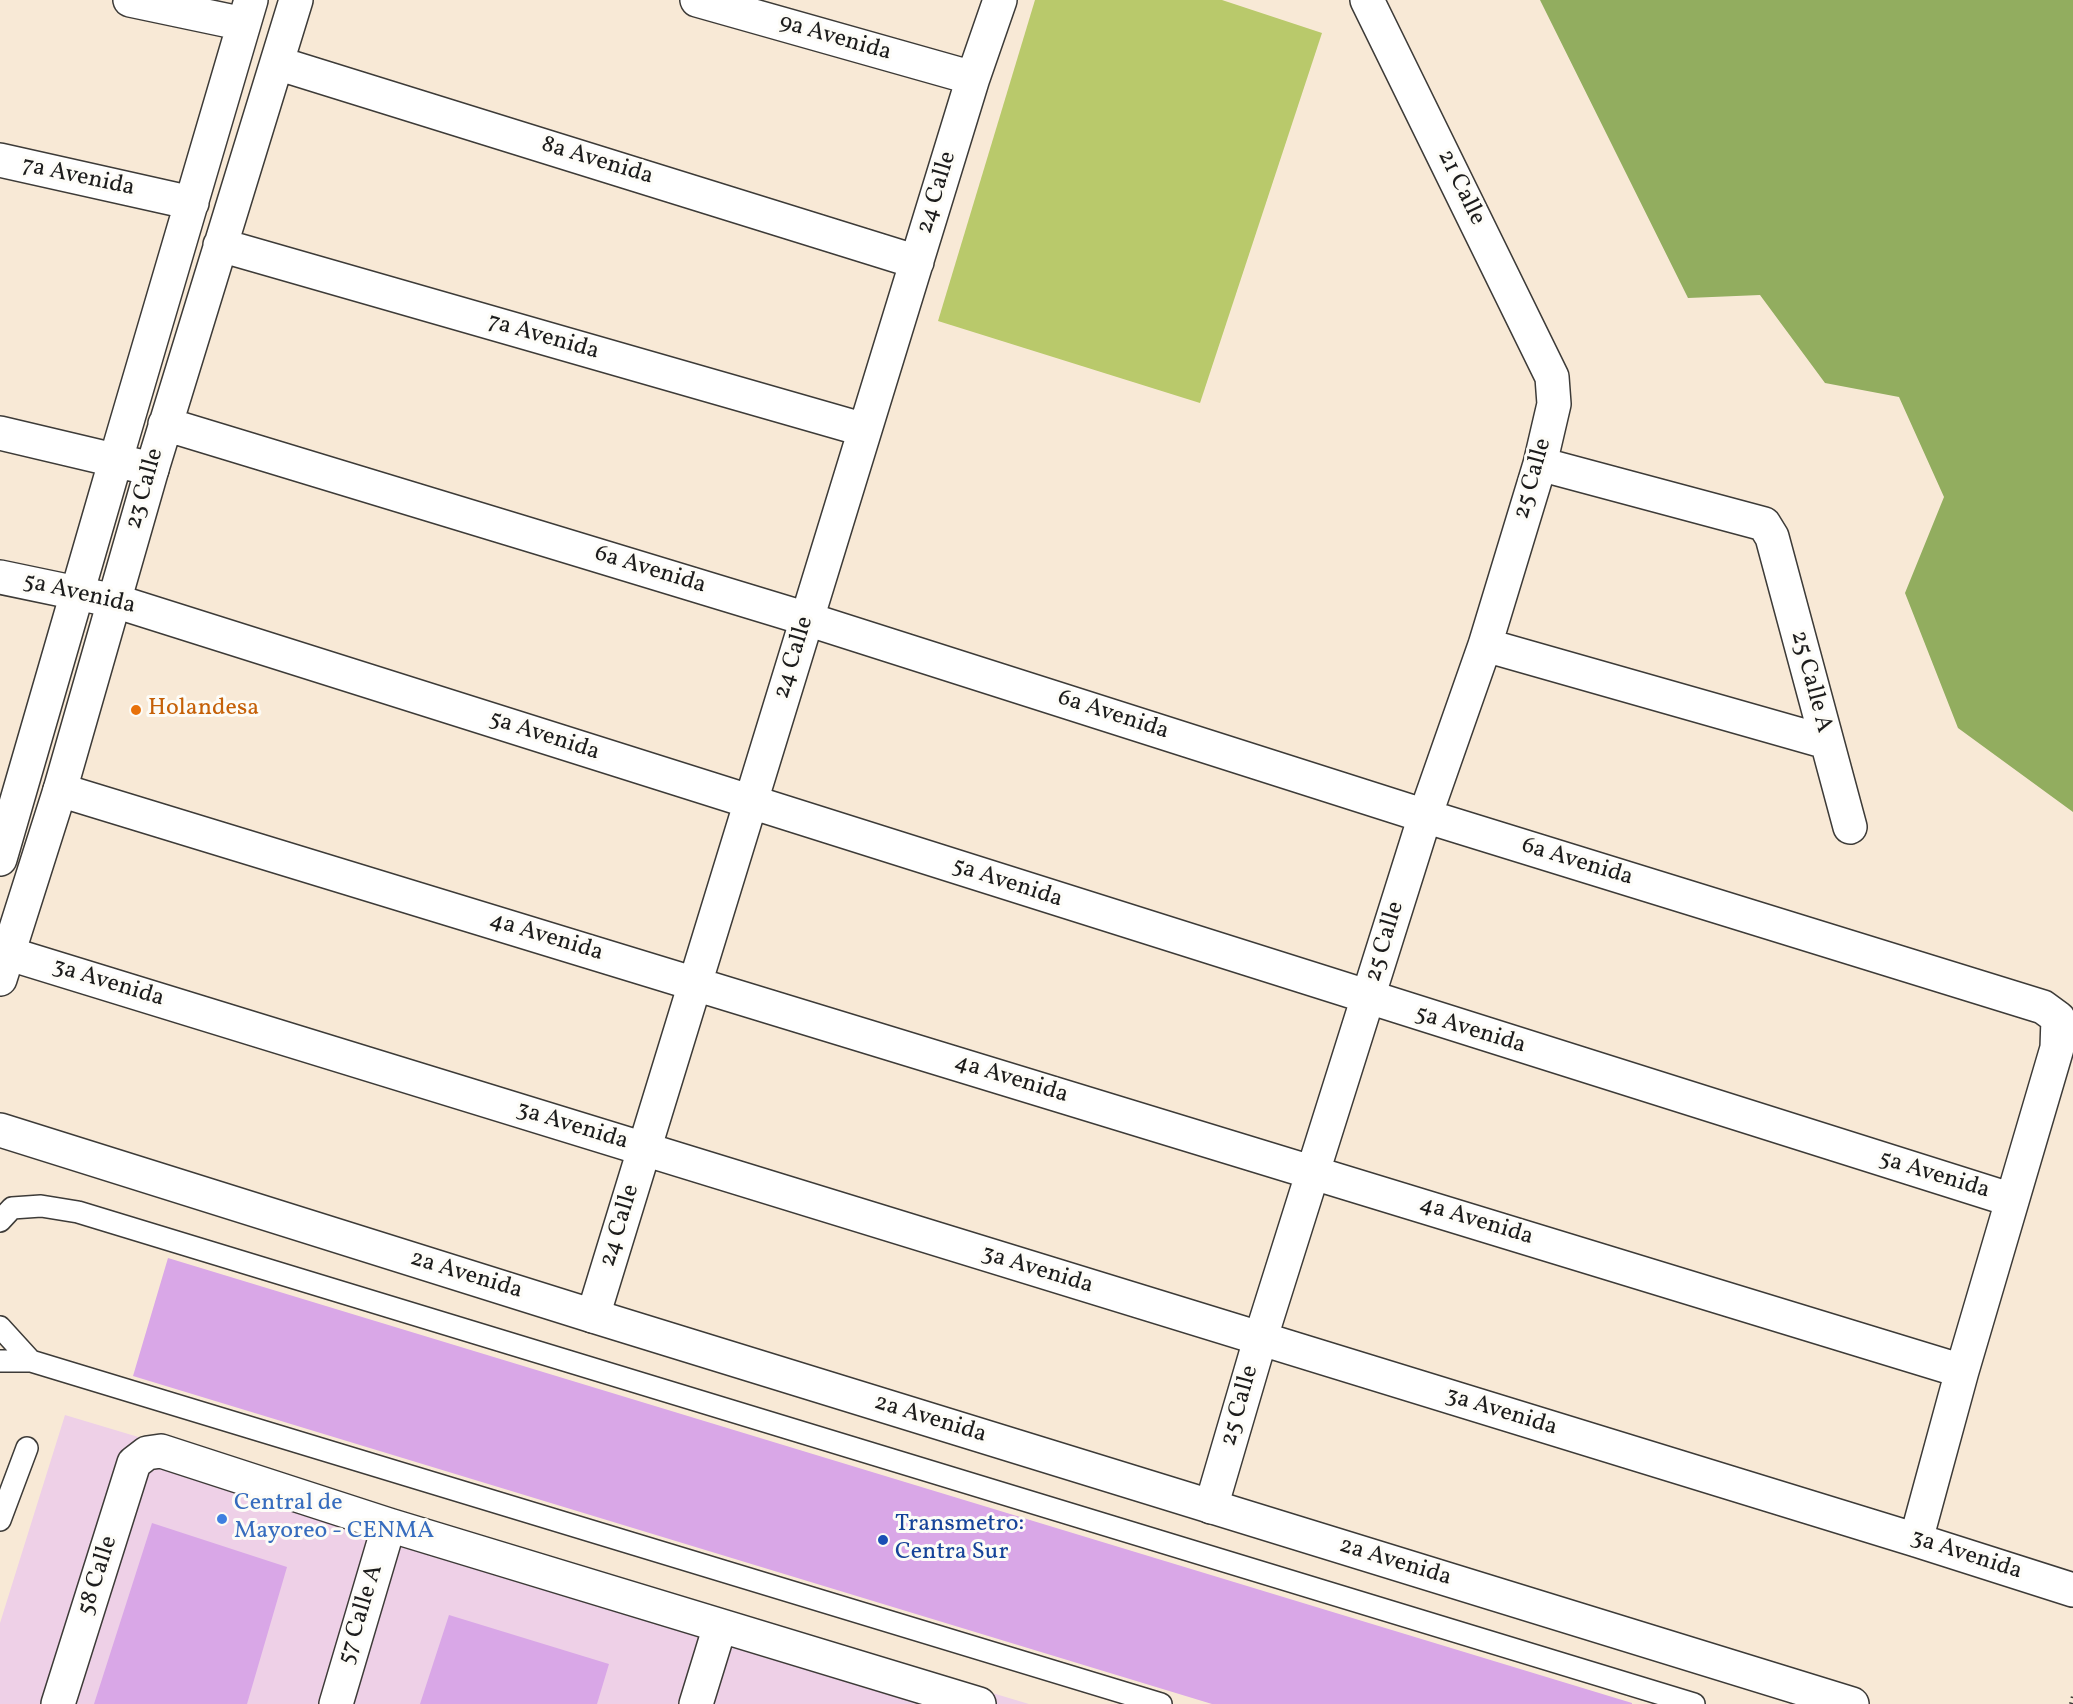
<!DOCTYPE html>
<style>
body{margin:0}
canvas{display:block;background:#f8e9d6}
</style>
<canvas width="2073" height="1704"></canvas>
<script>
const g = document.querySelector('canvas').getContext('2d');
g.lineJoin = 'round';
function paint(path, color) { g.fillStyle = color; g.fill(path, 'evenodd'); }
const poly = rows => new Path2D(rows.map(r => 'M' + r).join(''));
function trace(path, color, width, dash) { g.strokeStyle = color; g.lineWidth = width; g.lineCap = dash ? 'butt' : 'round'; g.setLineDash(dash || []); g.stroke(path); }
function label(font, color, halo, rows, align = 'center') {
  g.font = font + ' Vollkorn,serif'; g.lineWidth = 6; g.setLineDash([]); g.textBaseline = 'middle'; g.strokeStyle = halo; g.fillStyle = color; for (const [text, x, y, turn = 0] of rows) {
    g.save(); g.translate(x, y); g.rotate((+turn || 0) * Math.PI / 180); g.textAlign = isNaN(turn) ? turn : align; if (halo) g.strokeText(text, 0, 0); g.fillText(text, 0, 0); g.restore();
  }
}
const built = poly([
 [65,1415,1029,1704,0,1704,0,1623]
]);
const green = poly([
 [1035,0,1222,0,1322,33,1200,403,938,321]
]);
const forest = poly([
 [1540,0,2073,0,2073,812,1958,728,1905,593,1944,497,1899,397,1825,383,1760,295,1688,298]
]);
const building = poly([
 [168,1258,1632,1703,1632,1704,1212,1704,133,1376],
 [152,1523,287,1567,247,1704,94,1704],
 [449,1615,609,1664,597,1704,420,1704]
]);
const path = poly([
 [2071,1704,2073,1696]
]);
const lane = poly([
 [0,1221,12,1208,41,1206,78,1212,1694,1704],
 [0,1327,31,1361,1161,1704],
 [0,1361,31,1361],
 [0,1520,27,1448]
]);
const street = poly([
 [130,0,244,24],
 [697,0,973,78],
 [277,63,917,262],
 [0,160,192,203],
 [220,245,865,430],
 [165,424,807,619,1425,816,2043,1007,2058,1018,2057,1048,1962,1371,1916,1540],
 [116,459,251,0],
 [1540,464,1764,524,1772,537,1850,827],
 [152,469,296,0],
 [0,577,115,601,2012,1200],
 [1485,645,1826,742],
 [60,790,1962,1371],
 [0,951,1916,1540,2073,1590],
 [593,1316,973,78,1000,0],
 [1211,1507,1260,1340,1425,816,1485,645,1540,464,1554,404,1552,377,1367,0],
 [58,1704,134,1463,147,1453,161,1451,389,1525,979,1704],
 [336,1704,389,1525],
 [696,1704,720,1626]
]);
const secondary = poly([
 [0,433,152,469,60,790,0,979],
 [0,859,116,459],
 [0,1130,593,1316,1852,1704]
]);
const markers = [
 [136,710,6,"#e8710a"],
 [222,1519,6,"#3f7fe0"],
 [883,1540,6,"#1a4fb4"]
];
const streetNames = [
 ["9a Avenida",835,39,16],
 ["8a Avenida",597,162,17],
 ["7a Avenida",78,178,12],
 ["21 Calle",1460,188,64],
 ["24 Calle",938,193,-73],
 ["7a Avenida",543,338,16],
 ["25 Calle",1534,479,-74],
 ["23 Calle",146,489,-74],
 ["6a Avenida",650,571,17],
 ["5a Avenida",79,595,13],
 ["24 Calle",795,658,-73],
 ["25 Calle A",1810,682,75],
 ["6a Avenida",1113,716,18],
 ["5a Avenida",544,737,18],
 ["6a Avenida",1577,863,17],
 ["5a Avenida",1007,884,18],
 ["4a Avenida",546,938,17],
 ["25 Calle",1386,942,-73],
 ["3a Avenida",108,984,17],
 ["5a Avenida",1470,1031,17],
 ["4a Avenida",1011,1080,17],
 ["3a Avenida",572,1127,17],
 ["5a Avenida",1934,1176,17],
 ["4a Avenida",1476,1222,17],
 ["24 Calle",621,1226,-73],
 ["3a Avenida",1037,1271,17],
 ["2a Avenida",466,1276,17],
 ["25 Calle",1241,1406,-74],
 ["3a Avenida",1501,1413,17],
 ["2a Avenida",930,1420,17],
 ["3a Avenida",1966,1556,18],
 ["2a Avenida",1395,1563,17],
 ["58 Calle",99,1576,-72],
 ["57 Calle A",362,1615,-73]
];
const foodNames = [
 ["Holandesa",148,710]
];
const shopNames = [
 ["Central de",234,1505],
 ["Mayoreo - CENMA",234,1533]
];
const transitNames = [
 ["Transmetro:",895,1526],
 ["Centra Sur",895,1554]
];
paint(built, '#eed0e7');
paint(green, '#b9c96b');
paint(forest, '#92ad5f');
paint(building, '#d9a7e7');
trace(lane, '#3d3b38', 24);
trace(street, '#3d3b38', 36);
trace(secondary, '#3d3b38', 36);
trace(path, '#3d3b38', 4, [1.5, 4.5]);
trace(lane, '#fff', 21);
trace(street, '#fff', 33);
trace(secondary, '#fff', 33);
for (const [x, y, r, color] of markers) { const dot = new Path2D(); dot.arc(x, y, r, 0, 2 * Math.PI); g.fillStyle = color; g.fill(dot); trace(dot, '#fdfcf7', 2); }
label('24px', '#1c1c1c', '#fdfcf7', streetNames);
label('24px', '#c56008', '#fdfcf7', foodNames, 'left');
label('24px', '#366cbe', '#fdfcf7', shopNames, 'left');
label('24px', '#164399', '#fdfcf7', transitNames, 'left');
</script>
